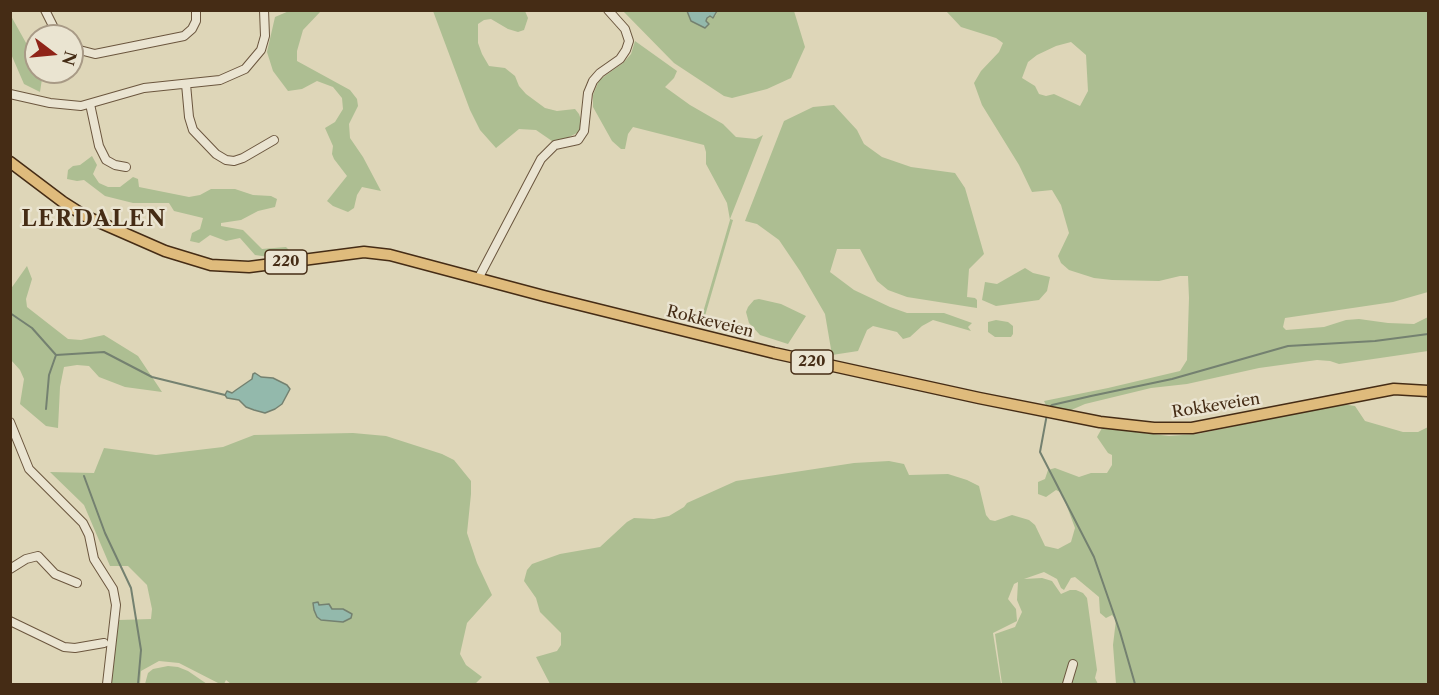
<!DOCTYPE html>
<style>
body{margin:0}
#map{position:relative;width:1439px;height:695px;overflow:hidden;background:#ded6b8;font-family:"Libre Caslon Text",serif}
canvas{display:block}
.frame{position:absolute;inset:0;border:12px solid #452c15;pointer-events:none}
.north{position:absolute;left:24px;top:24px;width:60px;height:60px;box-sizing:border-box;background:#eae4d1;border:2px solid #a89a86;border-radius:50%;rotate:106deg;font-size:16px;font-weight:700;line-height:24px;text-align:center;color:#452c15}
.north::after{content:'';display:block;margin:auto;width:21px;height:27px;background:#8f2418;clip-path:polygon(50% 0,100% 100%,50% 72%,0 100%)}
</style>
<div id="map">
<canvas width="1439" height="695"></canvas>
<div class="frame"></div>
<div class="north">N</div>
</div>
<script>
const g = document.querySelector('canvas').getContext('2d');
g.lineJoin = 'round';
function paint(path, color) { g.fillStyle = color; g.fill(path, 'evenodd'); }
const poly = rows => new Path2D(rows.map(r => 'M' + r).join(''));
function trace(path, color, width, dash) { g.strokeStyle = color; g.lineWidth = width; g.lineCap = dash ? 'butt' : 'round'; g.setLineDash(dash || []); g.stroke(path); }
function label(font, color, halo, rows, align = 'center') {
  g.font = font + ' "Libre Caslon Text",serif'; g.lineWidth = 5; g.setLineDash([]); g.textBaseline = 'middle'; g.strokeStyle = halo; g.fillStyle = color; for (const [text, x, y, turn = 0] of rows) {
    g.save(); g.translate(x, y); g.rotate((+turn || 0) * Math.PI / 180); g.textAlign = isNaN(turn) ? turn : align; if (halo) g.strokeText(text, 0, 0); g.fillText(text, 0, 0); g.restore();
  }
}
const green = poly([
 [289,11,321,11,303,30,297,51,297,61,350,90,357,99,358,106,349,124,350,138,363,157,381,191,362,187,357,195,354,208,348,212,333,206,327,201,347,176,334,159,332,154,333,146,325,128,335,122,343,109,342,98,333,87,317,81,302,89,288,91,273,71,267,52,275,17],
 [433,11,525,11,528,18,524,30,518,32,508,29,491,19,484,20,478,24,478,43,482,54,489,66,505,68,515,76,519,86,526,94,545,108,557,111,575,109,579,114,582,123,579,132,565,139,552,141,536,130,519,129,496,148,480,130,470,110],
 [623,11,687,11,691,21,706,21,707,18,710,16,712,18,716,15,717,11,794,11,805,47,791,78,767,89,732,98,724,96,674,63],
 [946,11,1428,11,1428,292,1393,302,1285,318,1283,327,1286,330,1324,327,1346,320,1359,319,1388,323,1414,324,1428,317,1428,351,1339,364,1330,361,1317,360,1259,368,1187,384,1151,388,1085,404,1069,411,1047,407,1044,401,1108,388,1180,371,1187,360,1189,298,1188,276,1180,276,1159,281,1112,280,1094,278,1069,270,1061,263,1058,256,1069,233,1061,205,1052,190,1032,192,1019,165,982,105,974,83,981,71,999,52,1003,43,996,38,961,27],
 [1071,42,1086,55,1088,91,1080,106,1054,94,1046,96,1039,94,1035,86,1022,78,1028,62,1037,55,1056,46],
 [11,16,30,50,36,55,36,72,43,72,40,92,24,84,11,54],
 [635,41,677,71,674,78,665,87,690,105,723,124,736,137,756,139,763,135,730,219,733,220,702,326,695,326,702,316,730,220,727,203,706,164,706,152,704,145,633,127,628,134,625,149,621,149,612,141,593,107,593,95,599,80,623,63,631,54],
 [834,105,857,130,864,144,882,157,911,167,955,173,965,188,984,254,969,269,967,297,975,298,977,300,977,308,907,297,888,290,877,281,860,249,837,249,830,272,854,290,890,307,907,313,944,313,972,323,968,327,971,331,933,320,922,326,910,337,903,339,897,332,873,326,867,330,858,351,832,355,825,314,800,271,779,240,757,224,745,221,784,121,813,107],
 [92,156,97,165,93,174,99,183,108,187,120,187,133,177,138,179,139,187,189,197,200,195,211,189,235,189,253,195,271,196,277,199,275,207,258,211,241,220,221,223,221,226,243,230,262,249,286,247,291,252,269,257,255,255,240,238,226,241,210,235,199,243,190,241,192,233,200,229,203,218,174,211,169,203,133,203,105,196,84,180,77,181,67,179,68,170,73,166,80,165],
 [27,266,32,279,26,299,27,307,68,339,81,340,104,335,138,356,162,392,125,387,99,377,89,366,77,365,64,367,60,387,58,428,46,426,20,404,24,379,20,370,11,360,10,290],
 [1025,268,1033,273,1050,277,1047,291,1039,300,996,306,982,300,985,282,997,284],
 [759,299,781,304,806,316,788,344,760,335,749,323,746,312,748,307,754,300],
 [996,320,1008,322,1013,326,1013,334,1011,337,995,337,988,332,988,322],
 [1342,404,1355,406,1365,421,1403,432,1418,432,1428,427,1428,684,1116,684,1113,645,1116,620,1112,615,1106,618,1100,613,1099,597,1075,577,1071,578,1064,590,1061,588,1057,579,1044,572,1024,579,1042,578,1052,581,1061,594,1070,590,1076,590,1083,593,1087,598,1097,670,1095,678,1098,684,1002,684,995,634,1015,627,1022,612,1017,600,1018,582,1014,584,1008,599,1016,609,1017,621,993,633,1001,684,550,684,536,657,557,651,561,645,561,633,540,612,536,598,524,581,527,570,532,564,560,554,600,547,627,522,634,518,654,519,669,516,684,507,687,503,736,481,854,463,889,461,904,464,909,475,948,474,967,480,979,486,986,515,990,520,995,521,1012,515,1029,520,1035,525,1045,546,1058,549,1071,542,1075,528,1062,493,1056,490,1046,497,1038,494,1038,482,1045,479,1048,470,1055,468,1079,477,1091,473,1107,473,1112,465,1112,455,1108,453,1097,437,1102,428,1169,436,1197,434],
 [353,433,386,436,442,454,454,460,471,481,471,494,467,533,477,563,492,595,467,623,460,654,466,665,482,677,475,684,231,684,226,680,224,684,220,684,179,663,159,661,141,671,140,684,110,684,119,620,151,619,152,609,147,585,128,566,110,566,84,505,50,472,94,473,104,448,156,455,223,447,254,435],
 [168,666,178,667,188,671,207,684,145,684,148,673,153,669]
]);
const water = poly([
 [687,11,717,11,713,18,710,16,707,18,706,21,709,24,705,28,691,21,687,11],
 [255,373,261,377,273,378,287,385,290,389,282,404,275,409,265,413,254,410,246,407,239,400,227,398,225,395,227,391,232,393,236,390,252,379,253,374,255,373],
 [318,602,319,605,329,604,332,609,343,609,352,614,351,618,343,622,321,620,317,617,314,610,313,603,318,602]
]);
const stream = poly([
 [10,313,32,328,56,355,49,375,46,409],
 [56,355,104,352,152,377,225,395],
 [1049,408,1052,405,1091,396,1172,379,1288,346,1375,341,1428,334],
 [1047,414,1040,452,1094,557,1120,632,1135,684],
 [84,476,105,533,131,588,141,650,138,684]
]);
const minor = poly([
 [45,10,58,36],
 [72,48,95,54,184,36,192,29,196,21,196,10],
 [186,84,189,117,193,130,216,154,226,160,234,161,243,158,274,140],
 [10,94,50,103,81,106,144,88,220,80,245,69,261,50,265,36,264,10],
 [90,104,99,146,106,160,115,165,126,167],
 [478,279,541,159,555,145,578,140,584,131,588,93,593,81,600,73,620,59,626,50,629,41,625,29,608,10],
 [10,422,29,469,83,523,89,535,94,559,113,589,116,605,107,684],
 [10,569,26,559,38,556,55,574,77,583],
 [10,621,64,647,75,648,104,643],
 [1067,684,1073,664]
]);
const major = poly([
 [10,162,63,202,85,216,165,251,211,265,249,267,364,252,390,255,544,296,774,353,979,398,1100,422,1154,428,1192,428,1394,389,1428,391]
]);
const shields = [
 [286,262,42],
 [812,362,42]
];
const shieldNames = [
 ["220",286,262],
 ["220",812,362]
];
const streetNames = [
 ["Rokkeveien",710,322,14],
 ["Rokkeveien",1216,406,-9]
];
const districtNames = [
 ["LERDALEN",94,220]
];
paint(green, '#adbe92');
paint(water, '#93b9ac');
trace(water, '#748170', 1.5);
trace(stream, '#748170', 2);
trace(minor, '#6b563e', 10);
trace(major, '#452c15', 13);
trace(minor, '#eae4d1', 8);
trace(major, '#dfbb7c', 10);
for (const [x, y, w] of shields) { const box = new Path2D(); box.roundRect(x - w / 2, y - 12, w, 24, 4.5); g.fillStyle = '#eae4d1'; g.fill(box); trace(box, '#452c15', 1.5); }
label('bold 15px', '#452c15', null, shieldNames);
label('16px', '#452c15', '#eae4d1', streetNames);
g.letterSpacing = '1.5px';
label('bold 22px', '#452c15', '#eae4d1', districtNames);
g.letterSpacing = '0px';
</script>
